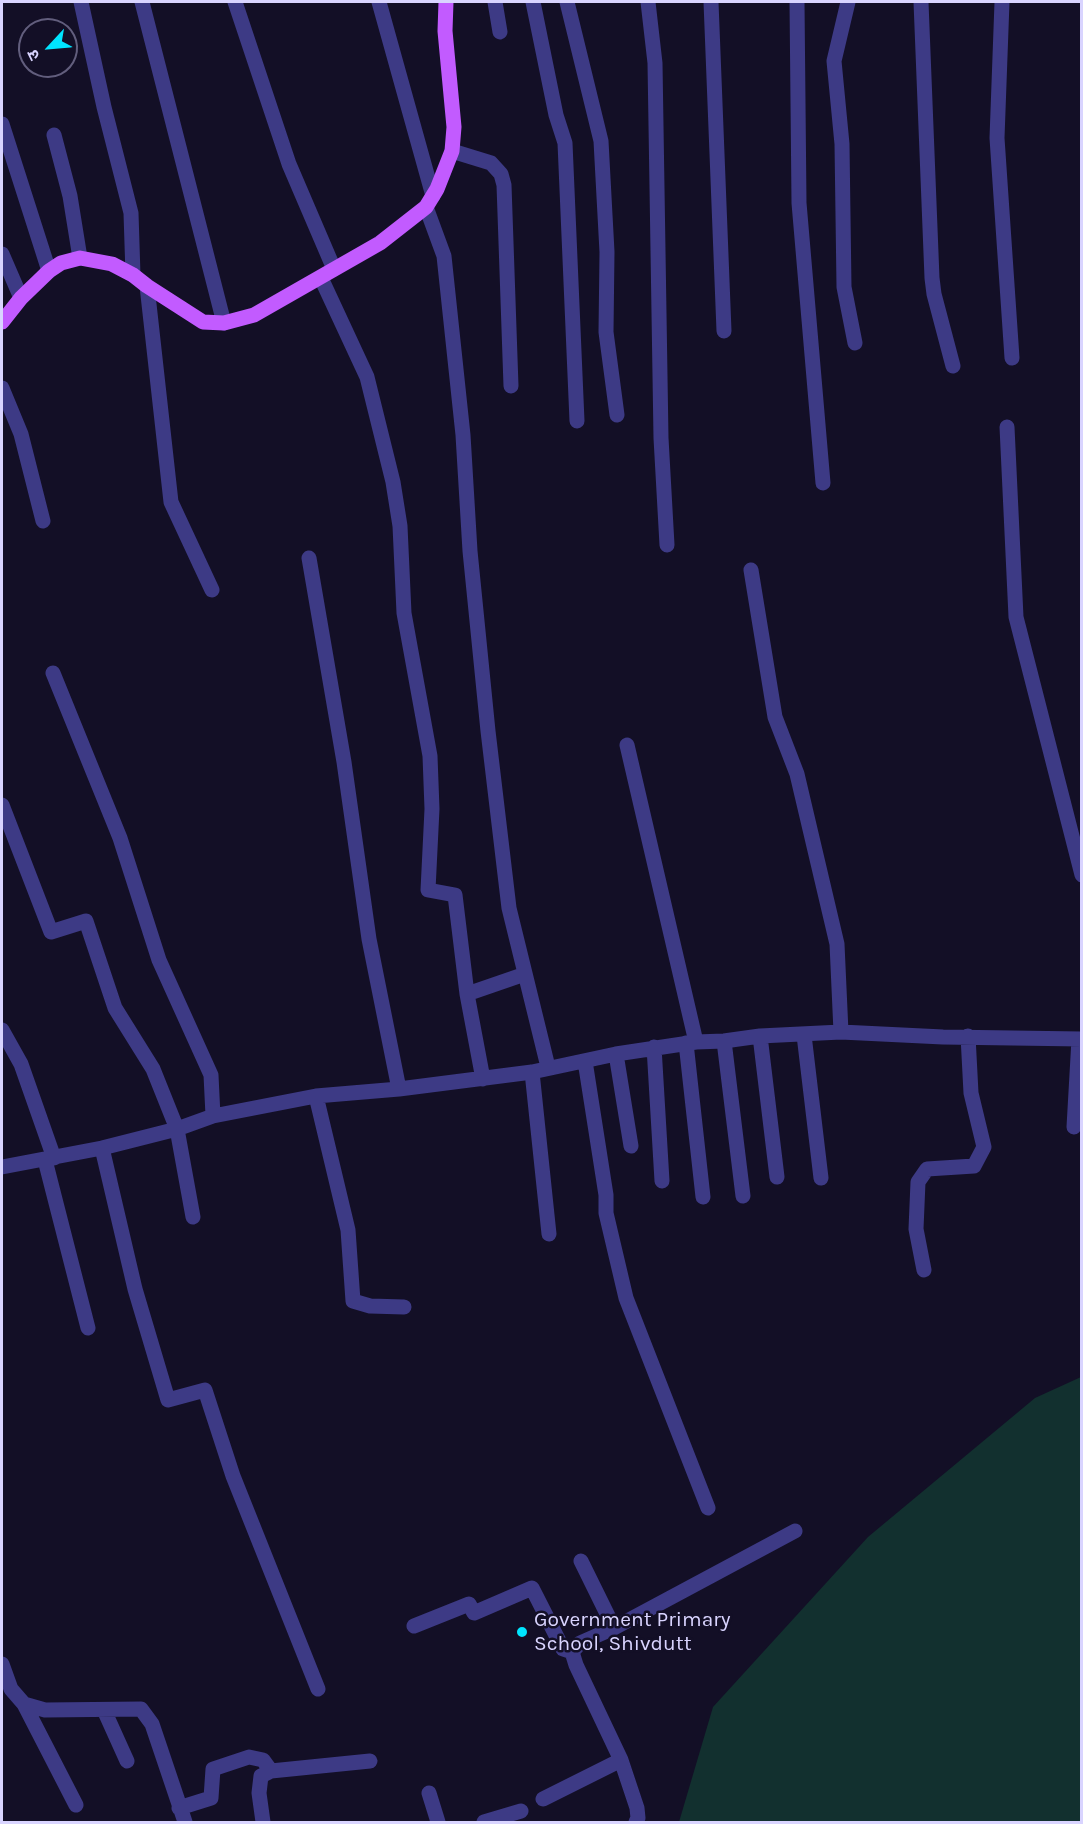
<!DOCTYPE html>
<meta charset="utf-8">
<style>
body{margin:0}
#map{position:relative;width:1083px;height:1824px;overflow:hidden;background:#130f26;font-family:Karla,"Noto Sans Devanagari",sans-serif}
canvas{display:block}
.frame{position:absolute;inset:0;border:3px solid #d9d4ff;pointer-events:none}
.north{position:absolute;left:18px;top:18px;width:60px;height:60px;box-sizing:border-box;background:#130f26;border:2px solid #625e7d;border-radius:50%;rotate:244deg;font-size:16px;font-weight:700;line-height:24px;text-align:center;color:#d9d4ff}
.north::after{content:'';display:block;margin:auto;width:21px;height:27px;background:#00e5ff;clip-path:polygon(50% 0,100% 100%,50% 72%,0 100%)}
</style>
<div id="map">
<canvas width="1083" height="1824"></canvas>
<div class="frame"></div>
<div class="north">उ</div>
</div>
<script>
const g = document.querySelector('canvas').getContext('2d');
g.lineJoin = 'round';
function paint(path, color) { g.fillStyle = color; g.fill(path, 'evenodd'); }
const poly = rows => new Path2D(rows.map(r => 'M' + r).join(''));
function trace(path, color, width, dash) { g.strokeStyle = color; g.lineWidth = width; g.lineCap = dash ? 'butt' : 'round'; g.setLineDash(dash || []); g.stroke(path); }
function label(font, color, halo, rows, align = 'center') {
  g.font = font + ' Karla,sans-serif'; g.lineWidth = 5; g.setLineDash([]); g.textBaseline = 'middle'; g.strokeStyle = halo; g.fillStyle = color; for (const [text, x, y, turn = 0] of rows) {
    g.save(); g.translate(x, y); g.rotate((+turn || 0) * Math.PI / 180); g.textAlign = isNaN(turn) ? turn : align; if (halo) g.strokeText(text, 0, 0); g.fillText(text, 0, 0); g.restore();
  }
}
const green = poly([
 [1081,1377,1081,1822,679,1822,713,1707,868,1537,1035,1398]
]);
const minor = poly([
 [81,2,104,107,131,213,133,275],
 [142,2,224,323],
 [235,2,289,164,334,269],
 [379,2,433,196],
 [495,2,500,32],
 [533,2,556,115,565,143,577,421],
 [567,2,601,141,607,252,606,332,617,415],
 [648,2,655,63,661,438,667,545],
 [711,2,724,331],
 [797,2,799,203,823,483],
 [848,2,834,61,842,144,844,287,855,343],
 [921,2,932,278,934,294,953,366],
 [1002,2,997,138,1012,358],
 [2,124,49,271],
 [54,135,70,196,80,258],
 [452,151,491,163,501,174,504,185,511,386],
 [426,207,444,256,463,435,470,551,488,731,509,908,548,1067],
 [2,254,21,298],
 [321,278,367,377,393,482,400,526,404,613,430,756,432,809,428,890,455,895,467,994,483,1079],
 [147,286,171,502,212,590],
 [2,388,21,434,43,521],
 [1007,427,1016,617,1082,875],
 [309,558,344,762,369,939,399,1089],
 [751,570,775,717,797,774,837,944,841,1032],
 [53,673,120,838,159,960,211,1075,213,1116],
 [627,745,696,1042],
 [2,805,51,932,86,921,115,1008,153,1069,177,1129,193,1217],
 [467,994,525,974],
 [2,1030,21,1064,54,1158],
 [804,1035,821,1178],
 [760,1036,777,1177],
 [724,1041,743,1196],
 [686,1043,703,1197],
 [654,1047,662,1181],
 [616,1054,631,1146],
 [585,1061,606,1195,606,1213,626,1298,708,1508],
 [532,1072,549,1234],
 [316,1096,348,1230,353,1301,370,1306,404,1307],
 [1074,1127,1079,1039],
 [102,1148,135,1289,168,1400,205,1390,233,1476,318,1689],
 [45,1160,88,1328],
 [2,1167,102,1148,177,1129,213,1116,316,1096,399,1089,532,1072,616,1054,696,1042,724,1041,760,1036,841,1032,943,1037,1082,1039],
 [924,1270,916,1229,918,1182,927,1169,974,1166,984,1147,971,1093,968,1036],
 [581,1561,614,1628],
 [414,1626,469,1604,474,1613,532,1588,563,1649,572,1652],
 [2,1664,11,1689,24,1704,45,1710,141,1709,152,1724,185,1822],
 [24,1704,76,1805],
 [104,1710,127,1761],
 [429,1793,438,1822],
 [543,1799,621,1760],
 [179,1808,211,1798,213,1769,249,1757,263,1760,271,1771],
 [263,1822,259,1793,261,1776,271,1771,370,1761],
 [484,1822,521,1811],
 [636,1822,638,1818,637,1808,621,1760,576,1665,572,1652,580,1643,614,1628,795,1531]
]);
const major = poly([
 [2,322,21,298,49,271,61,263,80,258,112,264,133,275,147,286,203,322,224,323,254,315,380,243,426,207,437,189,452,151,454,127,445,31,446,2]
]);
const markers = [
 [522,1632,6,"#00e5ff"]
];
const poiNames = [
 ["Government Primary",534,1620],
 ["School, Shivdutt",534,1644]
];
paint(green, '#12302f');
trace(minor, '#3d3a85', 15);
trace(major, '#c25bff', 15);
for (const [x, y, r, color] of markers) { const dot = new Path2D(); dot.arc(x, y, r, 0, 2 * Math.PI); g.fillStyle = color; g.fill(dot); trace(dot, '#130f26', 2); }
label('21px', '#d9d4ff', '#130f26', poiNames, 'left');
</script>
